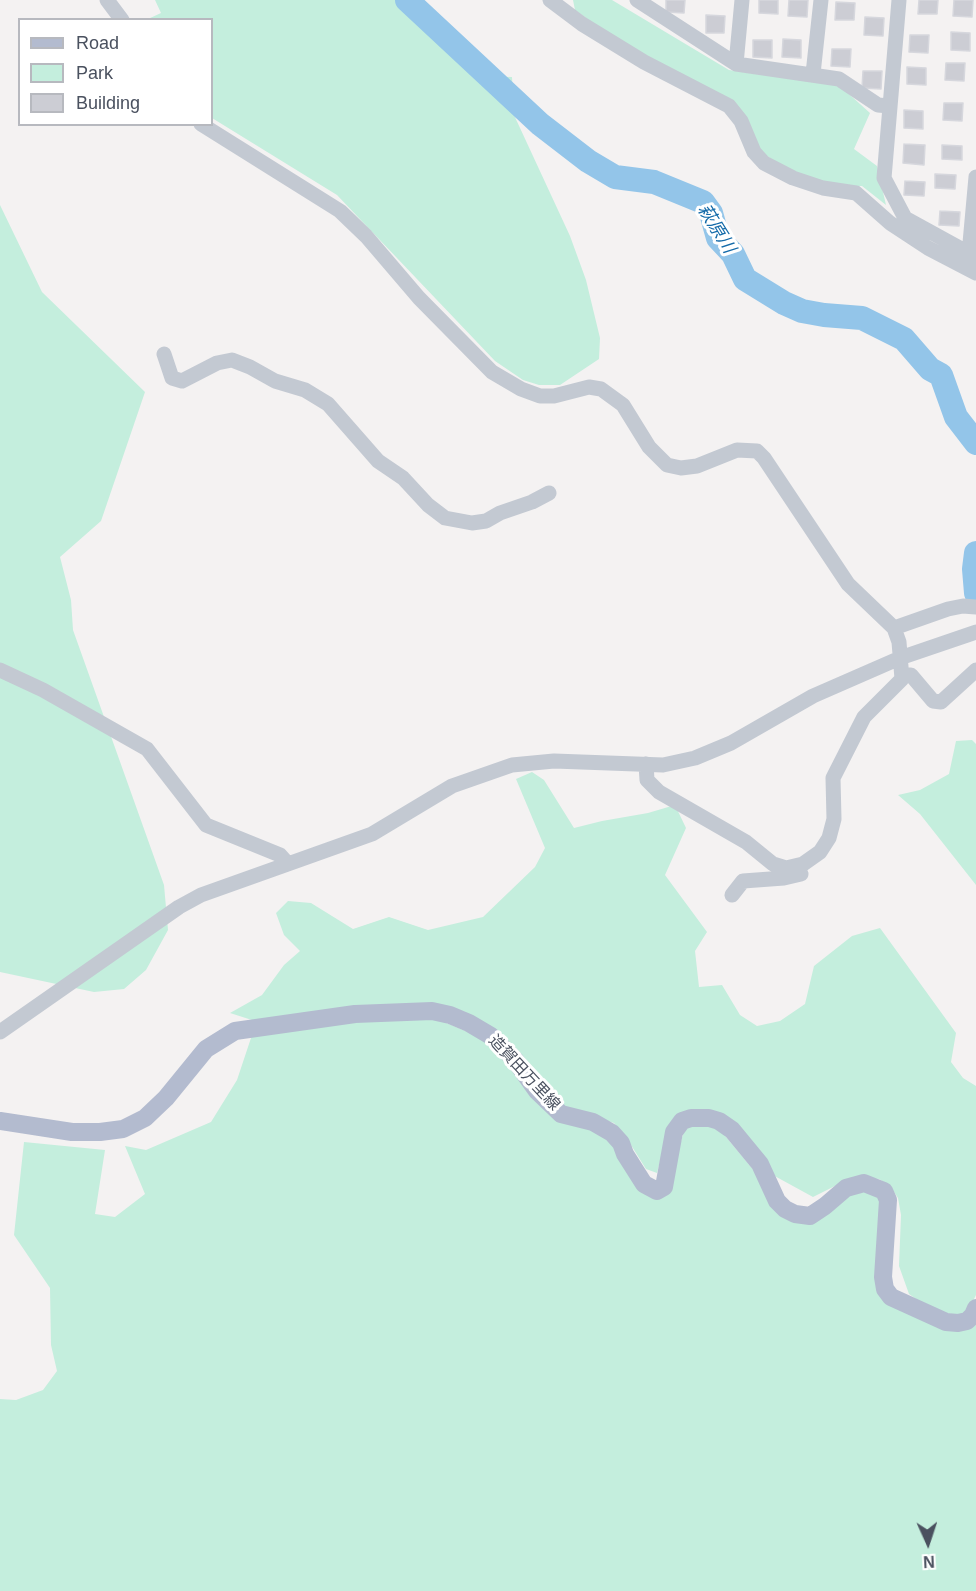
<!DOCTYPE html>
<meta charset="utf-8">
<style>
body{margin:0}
#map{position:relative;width:976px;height:1591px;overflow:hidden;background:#f4f2f2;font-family:Arial,sans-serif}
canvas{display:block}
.legend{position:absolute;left:18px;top:18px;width:195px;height:108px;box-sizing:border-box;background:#fff;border:2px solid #b7b9bf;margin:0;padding:8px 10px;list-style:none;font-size:18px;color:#4a515f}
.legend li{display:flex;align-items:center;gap:12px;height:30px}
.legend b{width:30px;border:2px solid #b7b9bf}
.north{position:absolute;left:898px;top:1513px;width:60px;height:60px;-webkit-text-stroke:4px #fff;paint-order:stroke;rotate:177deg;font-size:16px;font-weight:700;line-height:24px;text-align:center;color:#4a515f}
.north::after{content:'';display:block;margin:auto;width:21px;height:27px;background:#4a515f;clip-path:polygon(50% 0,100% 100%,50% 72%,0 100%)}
</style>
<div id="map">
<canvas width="976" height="1591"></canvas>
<ul class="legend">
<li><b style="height:8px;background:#b3bbcf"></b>Road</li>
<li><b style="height:16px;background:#c4eedd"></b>Park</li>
<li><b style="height:16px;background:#cccdd4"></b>Building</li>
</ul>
<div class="north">N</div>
</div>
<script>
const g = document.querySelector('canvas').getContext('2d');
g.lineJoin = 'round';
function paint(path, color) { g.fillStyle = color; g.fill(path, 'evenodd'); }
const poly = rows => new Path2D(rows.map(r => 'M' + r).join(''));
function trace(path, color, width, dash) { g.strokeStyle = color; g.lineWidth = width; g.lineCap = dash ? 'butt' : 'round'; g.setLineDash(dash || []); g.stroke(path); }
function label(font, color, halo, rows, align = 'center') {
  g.font = font + ' Arial,"Noto Sans JP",sans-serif'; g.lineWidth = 6; g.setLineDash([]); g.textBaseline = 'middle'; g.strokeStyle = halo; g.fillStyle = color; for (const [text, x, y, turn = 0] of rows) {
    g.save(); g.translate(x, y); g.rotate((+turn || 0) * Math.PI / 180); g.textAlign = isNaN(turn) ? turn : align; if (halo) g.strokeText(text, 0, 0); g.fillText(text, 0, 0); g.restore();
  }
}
const green = poly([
 [155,0,417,0,430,7,478,76,512,77,514,115,570,236,586,280,600,338,599,359,560,385,539,385,523,380,495,361,337,195,212,118,212,20,148,19,161,13],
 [573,0,612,0,729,70,840,86,870,113,854,149,877,166,886,205,862,186,828,186,796,176,757,149,736,106,626,47,575,10],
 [0,205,42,292,145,392,101,521,60,557,71,600,73,630,164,885,168,930,146,970,124,989,94,992,0,972],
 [972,740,976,744,976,885,920,814,898,795,920,790,949,774,956,741],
 [532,772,544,780,574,828,602,821,648,813,675,805,686,828,665,875,707,932,695,951,699,987,722,985,740,1015,757,1026,780,1021,805,1004,814,966,852,936,880,928,956,1033,951,1062,963,1078,976,1086,976,1295,966,1315,954,1318,926,1306,909,1294,899,1266,901,1215,898,1198,890,1186,879,1179,853,1177,813,1197,771,1174,712,1114,666,1138,657,1173,646,1169,631,1145,614,1123,562,1106,515,1048,493,1028,463,1011,255,1021,230,1013,262,995,284,965,300,951,284,935,276,913,288,901,311,903,353,929,389,917,428,930,483,917,535,867,545,848,516,779],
 [432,1017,487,1040,532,1095,600,1131,657,1197,671,1173,686,1125,717,1126,794,1219,849,1193,864,1189,880,1194,888,1301,976,1319,976,1591,0,1591,0,1399,16,1400,43,1390,57,1371,51,1345,50,1288,14,1235,24,1142,105,1150,95,1214,115,1217,145,1194,125,1146,146,1150,211,1122,237,1080,252,1035,356,1020]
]);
const river = poly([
 [407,0,540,124,588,161,615,177,654,182,703,202,711,213,718,238,733,254,745,279,784,303,802,311,824,315,862,318,904,339,930,369,941,375,956,417,976,443],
 [976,553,974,569,976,593]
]);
const building = poly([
 [666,0,685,0,684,13,666,12,666,0],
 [759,0,778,0,778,14,759,13,759,0],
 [789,0,808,0,807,17,788,16,789,0],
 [919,0,938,0,937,14,918,14,919,0],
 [954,0,973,0,972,17,953,16,954,0],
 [836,2,855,3,854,20,835,20,836,2],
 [706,15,725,16,724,33,706,33,706,15],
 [865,17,884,18,883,36,864,35,865,17],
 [951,32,970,33,970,51,951,50,951,32],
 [910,35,929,35,928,53,909,52,910,35],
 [783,39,801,40,801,58,782,57,783,39],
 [753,40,772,40,772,58,753,57,753,40],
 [832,49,851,49,850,67,831,66,832,49],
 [946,63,965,63,964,81,945,80,946,63],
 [907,67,926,68,926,85,907,84,907,67],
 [863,71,882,71,881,89,862,88,863,71],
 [944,103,963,103,962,121,943,120,944,103],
 [904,110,923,111,923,129,904,128,904,110],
 [904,144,925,145,924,165,903,163,904,144],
 [942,145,962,146,962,160,942,159,942,145],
 [935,174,956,175,955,189,935,188,935,174],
 [905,181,925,182,924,196,904,195,905,181],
 [940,211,960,212,959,226,939,225,940,211]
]);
const minor = poly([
 [107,0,122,20],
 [550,0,582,24,644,62,729,106,741,121,754,152,764,163,793,178,823,188,856,193,890,223,928,248,976,273],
 [637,0,736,64,839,79,878,105,889,106],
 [899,0,884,178,905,218,976,257],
 [736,64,742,0],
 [813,74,821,0],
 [201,124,340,211,366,236,419,298,492,372,521,389,540,396,554,396,589,387,601,389,623,405,649,447,667,465,681,468,697,466,737,450,757,451,764,458,848,584,894,628,948,609,963,606,976,607],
 [969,254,976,177],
 [164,354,172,378,182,381,217,363,232,360,250,367,275,381,305,390,328,404,378,461,403,478,428,505,445,518,472,523,486,521,500,513,532,502,549,493],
 [0,670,43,690,147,749,206,825,280,855,288,864],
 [903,675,911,675,933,701,941,702,976,670],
 [646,764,647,780,659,792,746,842,773,864,786,868,803,864,820,852,829,838,834,819,833,778,864,717,902,679,899,642,894,628],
 [732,895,743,881,784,878,801,874],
 [0,1032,179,907,201,895,372,834,452,786,512,765,554,761,663,765,695,758,731,743,813,696,900,658,976,632]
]);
const major = poly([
 [0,1121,72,1132,100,1132,123,1129,145,1118,166,1098,206,1049,235,1031,355,1014,432,1011,450,1015,469,1023,491,1036,515,1060,537,1091,561,1114,593,1122,612,1133,621,1143,625,1154,644,1184,657,1191,664,1187,674,1132,682,1121,691,1118,709,1118,719,1121,732,1130,760,1164,777,1201,785,1209,795,1214,810,1216,825,1206,846,1188,864,1183,884,1191,888,1200,883,1277,885,1289,891,1297,946,1322,958,1323,967,1321,973,1315,976,1308]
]);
const streetNames = [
 ["造賀田万里線",524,1073,47]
];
const waterNames = [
 ["萩原川",716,229,58]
];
paint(green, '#c4eedd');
trace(river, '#93c5e9', 24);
paint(building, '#cccdd4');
trace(building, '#d6d7dd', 1.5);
trace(minor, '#c3c9d2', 15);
trace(major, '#b3bbcf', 18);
label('16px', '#4a515f', '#fff', streetNames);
label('italic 18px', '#136aa9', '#fff', waterNames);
</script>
